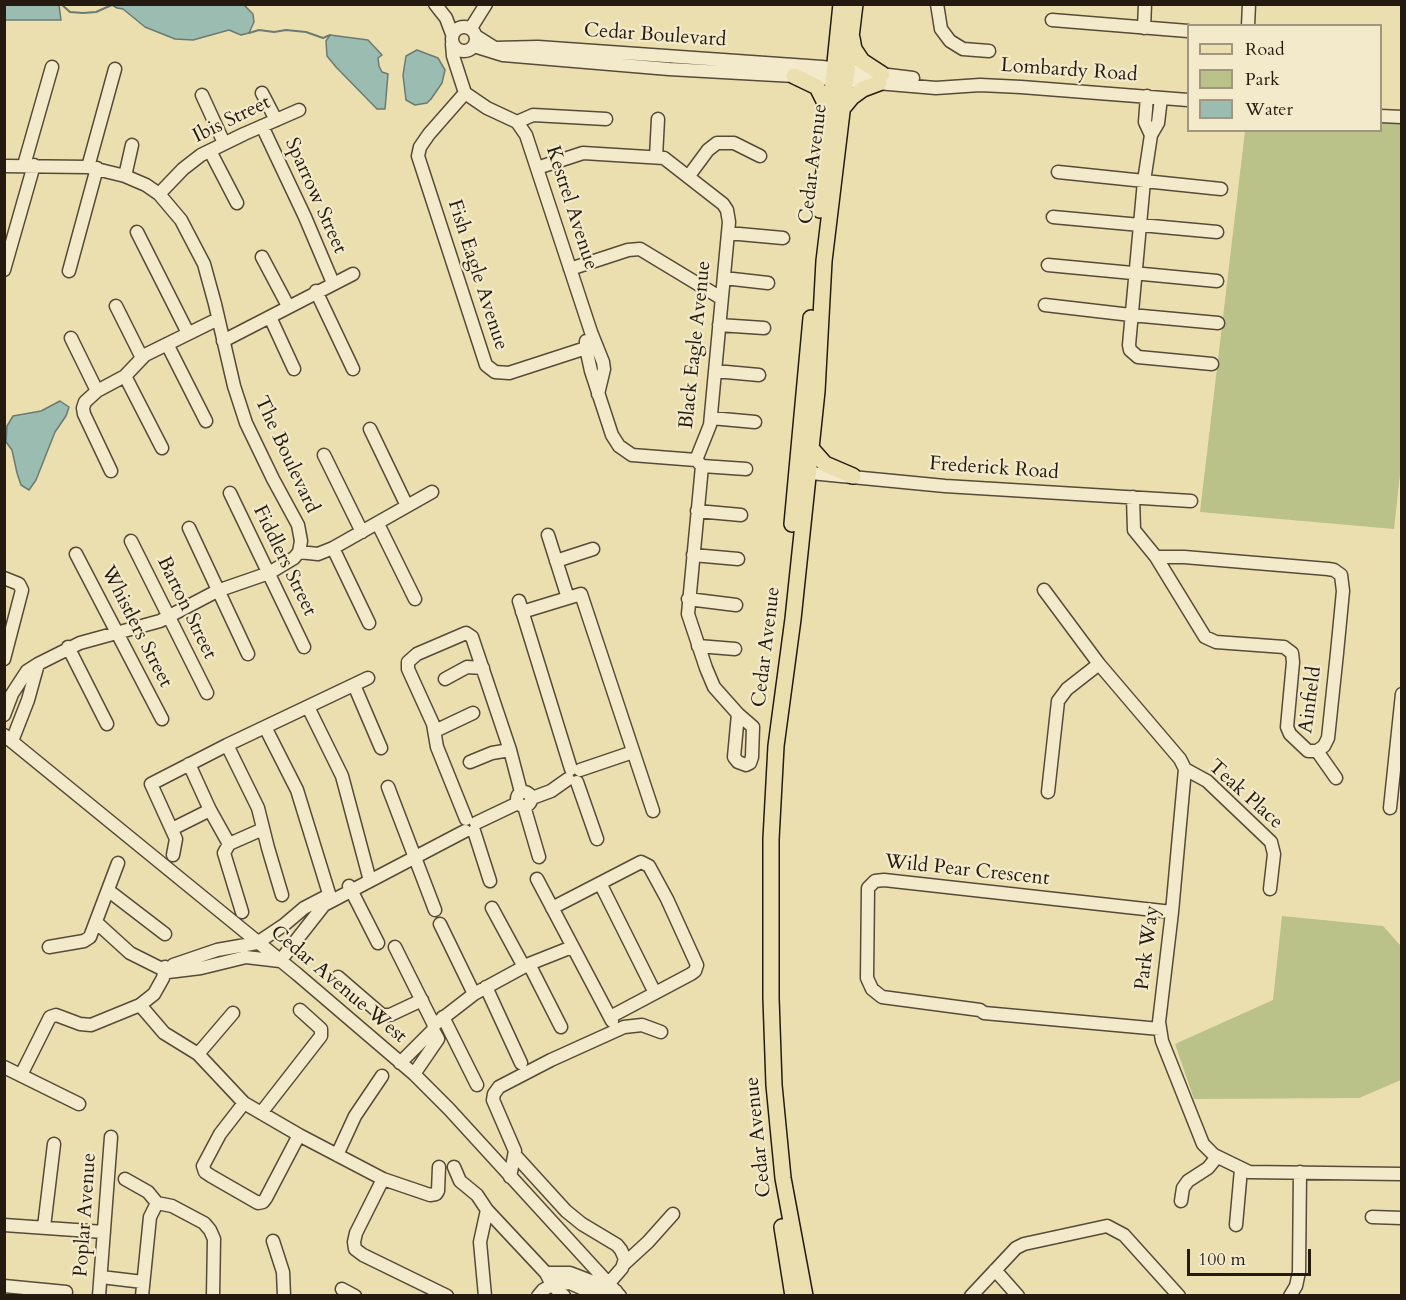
<!DOCTYPE html>
<style>
body{margin:0}
#map{position:relative;width:1406px;height:1300px;overflow:hidden;background:#ecdfaf;font-family:Cardo,serif}
canvas{display:block}
.frame{position:absolute;inset:0;border:6px solid #241a10;pointer-events:none}
.legend{position:absolute;left:1187px;top:24px;width:195px;height:108px;box-sizing:border-box;background:#f3eacb;border:2px solid #a09780;margin:0;padding:8px 10px;list-style:none;font-size:18px;color:#241a10}
.legend li{display:flex;align-items:center;gap:12px;height:30px}
.legend b{width:30px;border:2px solid #a09780}
.scale{position:absolute;left:1187px;top:1249px;width:124px;height:27px;box-sizing:border-box;border:3px solid #241a10;border-top:0;padding-left:8px;font-size:18px;line-height:21px;white-space:nowrap;color:#241a10;-webkit-text-stroke:4px #f3eacb;paint-order:stroke}
</style>
<div id="map">
<canvas width="1406" height="1300"></canvas>
<div class="frame"></div>
<ul class="legend">
<li><b style="height:8px;background:#ecdfaf"></b>Road</li>
<li><b style="height:16px;background:#bac189"></b>Park</li>
<li><b style="height:16px;background:#9abcb1"></b>Water</li>
</ul>
<div class="scale">100 m</div>
</div>
<script>
const g = document.querySelector('canvas').getContext('2d');
g.lineJoin = 'round';
function paint(path, color) { g.fillStyle = color; g.fill(path, 'evenodd'); }
const poly = rows => new Path2D(rows.map(r => 'M' + r).join(''));
function trace(path, color, width, dash) { g.strokeStyle = color; g.lineWidth = width; g.lineCap = dash ? 'butt' : 'round'; g.setLineDash(dash || []); g.stroke(path); }
function label(font, color, halo, rows, align = 'center') {
  g.font = font + ' Cardo,serif'; g.lineWidth = 4.5; g.setLineDash([]); g.textBaseline = 'middle'; g.strokeStyle = halo; g.fillStyle = color; for (const [text, x, y, turn = 0] of rows) {
    g.save(); g.translate(x, y); g.rotate((+turn || 0) * Math.PI / 180); g.textAlign = isNaN(turn) ? turn : align; if (halo) g.strokeText(text, 0, 0); g.fillText(text, 0, 0); g.restore();
  }
}
const green = poly([
 [1381,118,1401,120,1402,456,1394,529,1200,512,1245,131,1380,130],
 [1282,916,1383,926,1401,946,1401,1080,1359,1098,1194,1099,1175,1044,1273,1000]
]);
const water = poly([
 [4,5,59,5,61,20,5,20,4,5],
 [112,5,244,5,253,14,254,22,249,33,241,35,229,30,193,40,175,39,145,27,123,9,117,8,112,5],
 [330,35,368,40,382,55,378,58,379,66,382,72,388,74,385,109,377,109,336,67,327,56,326,41,330,35],
 [417,50,438,58,445,70,442,83,431,99,427,103,415,105,406,100,403,75,406,56,417,50],
 [60,401,69,407,66,416,55,432,36,480,29,490,21,485,17,473,12,450,6,442,7,426,13,416,41,411,60,401]
]);
const stream = poly([
 [61,4,70,12,83,13,96,12,114,4],
 [249,33,259,30,274,32,286,30,306,32,323,38,330,35]
]);
const minor = poly([
 [435,4,446,18,452,34],
 [937,4,941,29,950,41,963,49,989,51],
 [1052,20,1188,31],
 [1248,26,1249,4],
 '452 39a12 12 0 1 1 24 0a12 12 0 1 1-24 0Z',
 [471,28,486,4],
 [1144,28,1145,4],
 [476,36,495,48,538,47,822,67,913,78],
 [452,44,453,56,465,93,487,108,517,122,526,135,591,332,603,362,604,369,598,394],
 [474,46,503,55,669,69,794,76,936,88,980,85,1021,87,1188,100],
 [262,93,276,120],
 [465,93,429,134,420,147,418,156,486,365,495,372,509,373,586,348],
 [202,95,224,143],
 [1147,96,1145,122,1151,135],
 [1161,98,1158,123,1151,135,1144,181,1129,345,1130,350,1138,357,1212,364],
 [1380,116,1402,117],
 [517,122,533,115,606,119],
 [262,126,305,217,333,283],
 [210,151,237,203],
 [656,157,658,119],
 [24,165,52,67],
 [4,166,88,167,125,176,146,185,159,194,181,220,204,264,215,304,234,386,246,423,273,479,298,525,301,541,299,552,294,558,269,573,217,591,160,621,80,643,38,664,27,671,12,694,4,715],
 [88,167,115,69],
 [537,168,583,153,664,158,723,204,727,210,729,222,710,425,696,460],
 [1058,172,1221,189],
 [125,176,132,145],
 [688,177,708,150,717,143,734,143,760,156],
 [159,194,183,169,201,155,244,134,299,110],
 [1053,217,1217,232],
 [137,232,188,333],
 [728,233,783,238],
 [262,257,288,306],
 [1048,265,1217,281],
 [570,269,628,250,640,249,721,298],
 [4,270,34,165],
 [69,271,97,168],
 [724,278,768,283],
 [316,291,353,369],
 [1045,305,1131,315,1218,323],
 [116,306,142,358],
 [270,317,294,369],
 [719,325,764,328],
 [71,338,97,391],
 [223,341,353,274],
 [586,341,586,348,591,371,612,435,619,446,632,455,696,460],
 [167,344,206,421],
 [715,371,759,375],
 [125,376,162,448],
 [711,418,755,422],
 [370,429,407,506],
 [324,455,362,532],
 [696,460,702,466,688,614,706,668,714,687,738,714,753,727,752,757,750,763,746,765,738,762,734,757,738,714],
 [702,466,746,469],
 [111,471,84,414,83,408,85,402,97,391,125,376,145,355,218,319],
 [800,472,945,486,1191,501],
 [230,493,304,647],
 [1133,497,1134,530,1156,557,1205,637,1216,642,1284,647,1292,653,1293,662,1287,727,1290,734,1308,751,1317,751,1324,746,1328,738,1337,653,1343,591,1341,575,1334,570,1328,569,1184,557,1156,557],
 [697,511,741,515],
 [378,524,415,599],
 [189,528,248,654],
 [548,535,568,598],
 [131,541,207,693],
 [333,548,369,623],
 [299,552,318,554,333,548,432,492],
 [76,554,162,719],
 [693,555,738,559],
 [556,561,593,549],
 [4,578,19,584,22,590,4,659],
 [1044,590,1099,664,1180,759,1185,769,1172,912,1159,1022,1162,1041,1203,1144,1214,1155,1249,1172,1402,1174],
 [688,599,736,605],
 [519,601,571,769],
 [522,612,581,594,653,811],
 [698,646,735,649],
 [68,647,107,724],
 [445,679,467,667,483,668],
 [354,685,381,748],
 [308,707,342,776,369,877],
 [265,727,297,790,331,900],
 [435,731,473,713],
 [4,735,297,974,414,1074,449,1109,620,1296],
 [12,741,28,700,38,664],
 [1317,751,1336,778],
 [470,762,492,753,510,750],
 [189,764,210,810,229,844],
 [1185,769,1207,781,1271,842,1274,854,1270,889],
 [580,770,633,752],
 [577,782,597,839],
 [388,787,435,910],
 '517 799a7 7 0 1 1 14 0a7 7 0 1 1-14 0Z',
 [1048,792,1058,701,1067,689,1099,664],
 [532,798,551,791,568,779],
 [524,806,539,857],
 [1390,808,1402,694],
 [466,819,437,747,433,724,408,669,408,662,417,654,466,633,472,637,510,750,521,792],
 [476,823,518,803],
 [172,829,210,810],
 [474,831,490,881],
 [173,855,176,839,151,784,227,745],
 [537,879,612,1021],
 [600,883,655,993],
 [349,886,378,943],
 [109,891,165,934],
 [282,895,268,848,258,808,227,745,368,678],
 [492,908,524,967],
 [552,908,641,862,649,866,667,899,697,965,695,971,691,974,610,1017],
 [242,912,224,853,229,844,263,829],
 [97,923,130,953,168,972,201,968,246,957,280,961,324,905,465,831],
 [440,924,474,994],
 [49,947,84,941,90,937,118,863],
 [395,947,434,1025],
 [529,964,561,1027],
 [173,965,217,950,257,943,284,925,304,908,329,895],
 [338,977,382,1015,390,1015,422,1000],
 [486,987,521,1063],
 [140,1005,164,1033,198,1054,244,1103,299,1135,383,1179,430,1195,436,1194,438,1191,439,1167],
 [443,1017,477,1085],
 [1160,1029,984,1013,980,1010,882,997,872,989,867,978,868,888,875,881,884,880,1172,912],
 [198,1054,233,1013],
 [400,1063,433,1030,434,1025,474,994,529,964,572,947],
 [4,1067,79,1104],
 [414,1074,438,1039,433,1030],
 [21,1075,50,1017,56,1015,80,1024,91,1025,140,1005,154,994,163,978,165,967],
 [244,1103,220,1134,203,1166,205,1172,211,1176,258,1203,263,1202,266,1198,299,1135],
 [261,1113,321,1036,321,1029,300,1010],
 [337,1155,355,1116,382,1076],
 [515,1155,566,1211,582,1224,617,1245,621,1250,625,1259,622,1268,609,1283,596,1283,570,1273,546,1273],
 [454,1167,460,1181,477,1195,487,1210],
 [510,1177,515,1151,493,1100,494,1094,499,1087,551,1060,624,1027,642,1025,661,1032],
 [125,1179,148,1192,157,1203],
 [383,1179,356,1233,354,1242,355,1249,363,1255,447,1296],
 [1181,1201,1183,1188,1188,1181,1208,1168,1217,1157],
 [1372,1217,1402,1218],
 [4,1225,104,1232],
 [1236,1225,1241,1169],
 [44,1227,54,1144],
 [273,1241,283,1272,284,1296],
 [624,1264,648,1242,673,1214],
 [995,1270,1018,1296],
 [101,1277,143,1282],
 [4,1286,66,1292],
 [342,1289,355,1296],
 [99,1296,111,1137],
 [142,1296,150,1217,157,1203,172,1206,204,1223,210,1230,214,1239,213,1296],
 [485,1296,480,1242,487,1210,546,1273,552,1285,570,1283,590,1292,616,1291],
 [538,1296,543,1290,552,1285,564,1296],
 [971,1296,1016,1248,1024,1244,1107,1226,1124,1235,1179,1296],
 [1290,1296,1296,1286,1299,1272,1300,1172]
]);
const major = poly([
 [852,38,854,49,862,61,882,74],
 [794,76,817,87,830,113],
 [842,109,852,97,863,89,879,83],
 [820,210,841,4],
 [810,447,825,464,853,476],
 [792,524,811,318],
 [782,1227,793,1296],
 [805,1296,783,1178,774,1085,771,998,771,839,776,746,793,619,817,391,824,261,855,4]
]);
const streetNames = [
 ["Cedar Boulevard",655,36,4],
 ["Lombardy Road",1069,71,4],
 ["Ibis Street",232,120,-26],
 ["Cedar Avenue",814,164,-83],
 ["Sparrow Street",315,196,66],
 ["Kestrel Avenue",571,208,72],
 ["Fish Eagle Avenue",477,275,72],
 ["Black Eagle Avenue",696,345,-84],
 ["The Boulevard",286,455,65],
 ["Frederick Road",994,469,4],
 ["Fiddlers Street",284,561,64],
 ["Barton Street",186,608,64],
 ["Whistlers Street",136,627,63],
 ["Cedar Avenue",767,647,-83],
 ["Ainfield",1311,700,-82],
 ["Teak Place",1245,795,42],
 ["Wild Pear Crescent",967,871,6],
 ["Park Way",1148,948,-83],
 ["Cedar Avenue West",338,985,40],
 ["Cedar Avenue",759,1137,-96],
 ["Poplar Avenue",86,1215,-86]
];
paint(green, '#bac189');
paint(water, '#9abcb1');
trace(water, '#6b7b71', 1.5);
trace(stream, '#6b7b71', 2);
trace(minor, '#564b38', 15);
trace(major, '#241a10', 18);
trace(minor, '#f3eacb', 12);
trace(major, '#ecdfaf', 15);
label('20px', '#241a10', '#f3eacb', streetNames);
</script>
